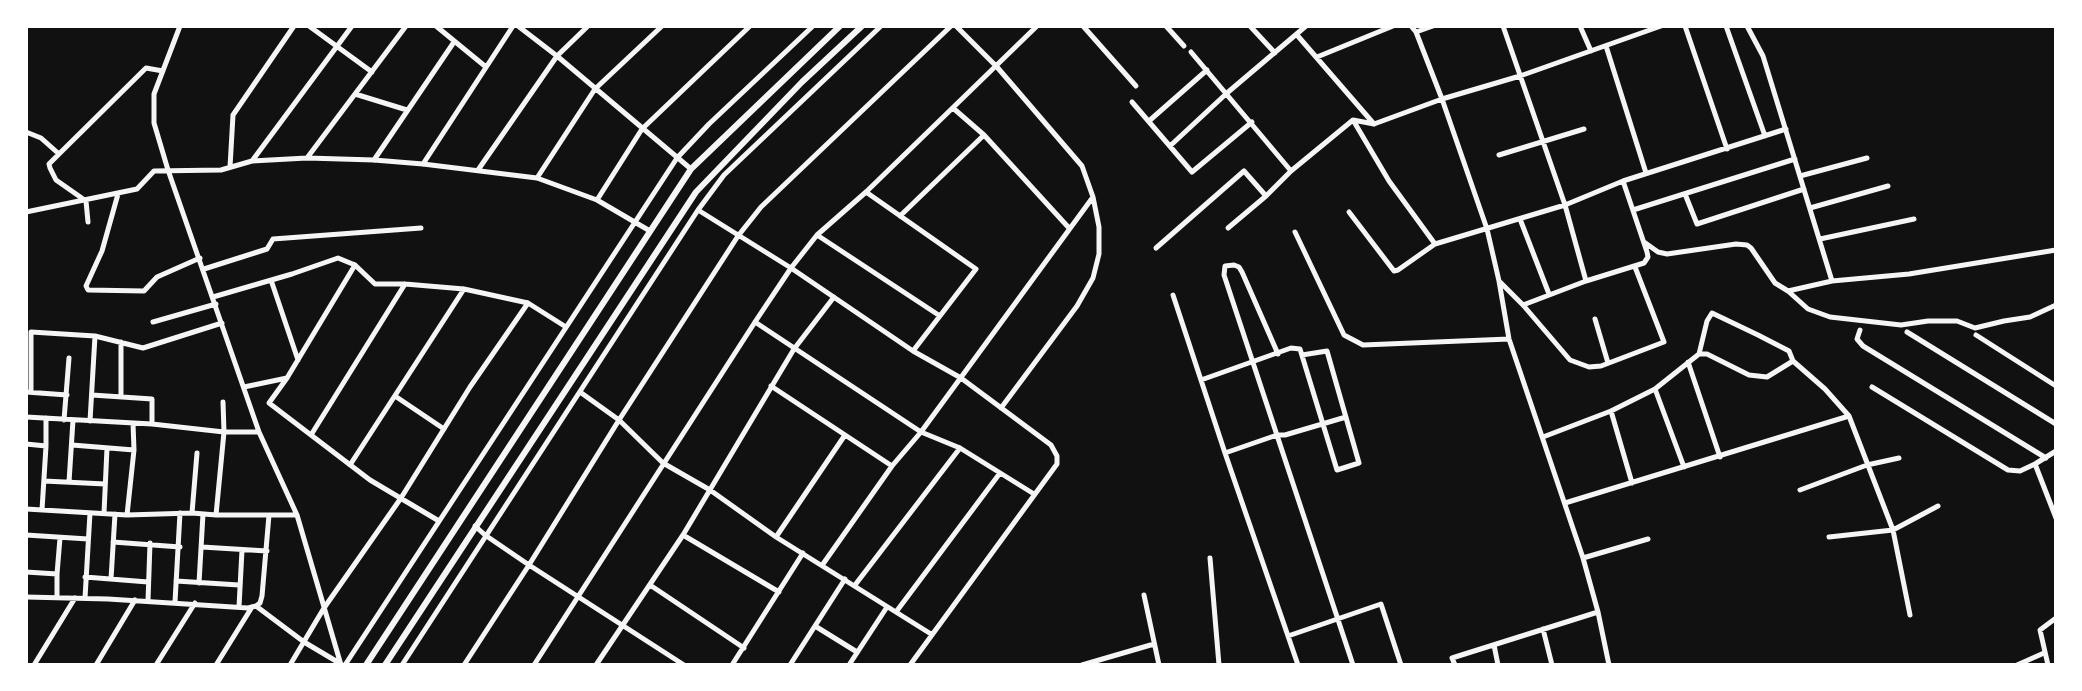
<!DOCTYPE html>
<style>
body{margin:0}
#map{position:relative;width:2082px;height:691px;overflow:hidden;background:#111;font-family:"Noto Sans",sans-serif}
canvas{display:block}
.frame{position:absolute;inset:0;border:28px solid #fff;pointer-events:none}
</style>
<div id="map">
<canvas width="2082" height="691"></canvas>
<div class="frame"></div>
</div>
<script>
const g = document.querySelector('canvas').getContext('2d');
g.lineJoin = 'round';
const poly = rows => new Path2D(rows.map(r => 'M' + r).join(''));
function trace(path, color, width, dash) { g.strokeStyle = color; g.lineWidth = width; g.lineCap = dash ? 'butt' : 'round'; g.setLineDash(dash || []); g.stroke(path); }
const minor = poly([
 [180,26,154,94,154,123,168,170,259,432,297,515,341,665],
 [309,26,372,72],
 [436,26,486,67],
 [518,26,557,56,691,169],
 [1083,26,1136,86],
 [1166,26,1184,46],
 [1250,26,1275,53],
 [1411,26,1416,32,1442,99,1487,229,1499,281,1509,339,1583,558,1598,612,1609,665],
 [1503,26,1565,205,1586,281],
 [1580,26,1591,51],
 [1685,26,1727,149],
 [1726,26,1765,136],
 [1747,26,1763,56,1832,281],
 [1416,32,1433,26],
 [1297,35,1374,124],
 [1606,46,1646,173],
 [1191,52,1291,171],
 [1317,57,1393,26],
 [355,94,407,110],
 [1132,102,1192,172,1252,122],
 [953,108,984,135,1069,228],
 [1353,120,1389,181,1435,244,1565,205,1623,181,1786,129],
 [1149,121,1207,70],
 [26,132,41,138,59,154,49,164,50,168,56,180,86,201,88,222],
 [1170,146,1227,93,1306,26],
 [59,154,146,68,163,71],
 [1499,155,1584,129],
 [307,158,406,26],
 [374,160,454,42],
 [252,161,352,26],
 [423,164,513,26],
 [230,167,233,115,294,26],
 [478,170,557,56,588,26],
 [1800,176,1867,158],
 [537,178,595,89,662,26],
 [866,192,976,269,913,351],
 [118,194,102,251,86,286,88,290,144,291,157,277,200,258],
 [1685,194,1697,224,1804,189],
 [597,200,642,129,750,26],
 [1810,208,1888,186],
 [698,210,791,268,913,351,961,378,1051,445,1057,456,1057,464,910,665],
 [1633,210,1795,159],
 [26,212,137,189,154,171,221,170,252,161,307,158,374,160,423,164,537,178,597,200,650,231],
 [1349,212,1394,271,1398,270,1435,244],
 [900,216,984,135],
 [1520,219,1549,294],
 [1228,228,1266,196,1291,171,1353,120,1374,124,1442,99,1520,76,1661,26],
 [1295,232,1344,335,1363,345,1509,339],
 [817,235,940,316],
 [1820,239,1914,219],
 [1644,242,1658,252,1667,254,1736,244,1747,245,1751,248,1775,283,1788,291,1832,281,1909,274,2056,250],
 [1156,248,1244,171,1266,196],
 [355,265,287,378,269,403,370,480,439,521],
 [204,269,267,249,273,239,421,228],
 [271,280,298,360],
 [1499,281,1523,305,1570,360,1589,367,1601,366,1664,342,1635,267],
 [1788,291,1808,309,1830,317,1901,325,1928,321,1957,321,1975,328,2004,321,2030,317,2056,305],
 [1173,295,1225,453,1298,665],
 [213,297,292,274,338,258,355,265,375,284,405,284,464,289,528,303,566,327],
 [1523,305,1586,281,1644,263,1648,257,1647,252,1623,181],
 [1595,319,1608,363],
 [153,322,216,304],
 [755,322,921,432,960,448,1034,494],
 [1860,330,1857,339,1863,346,2046,458],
 [1907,332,2056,424],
 [1976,335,2056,386],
 [1278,354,1242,272,1239,267,1234,265,1225,266,1224,275,1353,665],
 [1699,354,1707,354,1749,375,1767,377,1793,361],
 [1688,362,1720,457],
 [1201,380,1291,348,1300,349,1337,470,1359,463,1327,351,1302,355],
 [771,386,892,466],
 [244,387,287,378],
 [1872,387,2008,470,2020,471,2035,464,2056,451],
 [1655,389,1684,467],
 [26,392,67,395],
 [31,392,31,332,95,336,143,348,222,323],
 [580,392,619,420,663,463,710,490,776,537,931,634],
 [92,395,152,399,152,424],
 [395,396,444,429],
 [121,397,121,342],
 [1001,408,1077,306,1093,278,1099,254,1099,227,1093,197],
 [1611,411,1632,483],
 [26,417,152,424,224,432,259,432],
 [64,420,69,358],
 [90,421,95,336],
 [311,435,405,284],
 [1543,437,1611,411,1655,389,1699,354,1707,321,1712,313,1758,335,1789,351,1793,361,1825,389,1849,416,1893,530,1910,615],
 [26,444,46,446],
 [72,445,134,450],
 [1225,453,1277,435,1285,435,1346,417],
 [2035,464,2056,518],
 [350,465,464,289],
 [44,481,105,484],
 [69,482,73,420],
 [1800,490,1867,465,1899,458],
 [1565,503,1849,416],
 [26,509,127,515,192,513,216,515,297,515],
 [42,510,46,446,46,418],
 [104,513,107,448],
 [192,513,197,453],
 [127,515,134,450,133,423],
 [216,515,224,432,223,402],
 [475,526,485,535,529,565,684,665],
 [26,535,88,539],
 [683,535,779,592],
 [776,537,845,435],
 [1829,537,1893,530,1938,506],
 [113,542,180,547],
 [202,547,267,551],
 [1210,558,1219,665],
 [1583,558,1648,539],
 [823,564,892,466,921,432,1093,197,1082,166,997,67,956,26],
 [26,572,57,574],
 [85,577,148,582],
 [111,579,115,514],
 [176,581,239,585],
 [199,583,203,514],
 [650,585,744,648],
 [855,585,960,448],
 [1144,595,1159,665],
 [26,597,108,599,248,608,256,606,260,603,262,596,269,515],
 [57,597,57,574,60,538],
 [85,598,90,513],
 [148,601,150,543],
 [175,602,180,513],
 [256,606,304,642,341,664],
 [239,607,242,550],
 [896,612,1000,473],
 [815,626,857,652],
 [1543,629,1552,665],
 [1288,636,1381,604,1401,665],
 [1494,645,1498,665],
 [34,665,75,598],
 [96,665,135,600],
 [156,665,195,603],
 [216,665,252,607],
 [290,665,324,608,401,498,470,387,528,303],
 [345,665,677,158,709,124,813,26],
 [402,665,698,210,724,175,881,26],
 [464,665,529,565,619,420,738,236,761,207,951,26],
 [534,665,755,322,791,268,817,235,866,192,1037,26],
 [596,665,683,535,794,349,834,297],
 [732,665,803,553],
 [790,665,845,579],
 [849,665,887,607],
 [1082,665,1154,644],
 [1455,665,1452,658,1598,612],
 [2017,665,2044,653],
 [2048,665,2040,630,2056,618]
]);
const tertiary = poly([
 [366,665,691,169,840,26],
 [385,665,696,192,802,82,862,26]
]);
trace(minor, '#f5f5f5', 5);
trace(tertiary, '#f5f5f5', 6);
</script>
